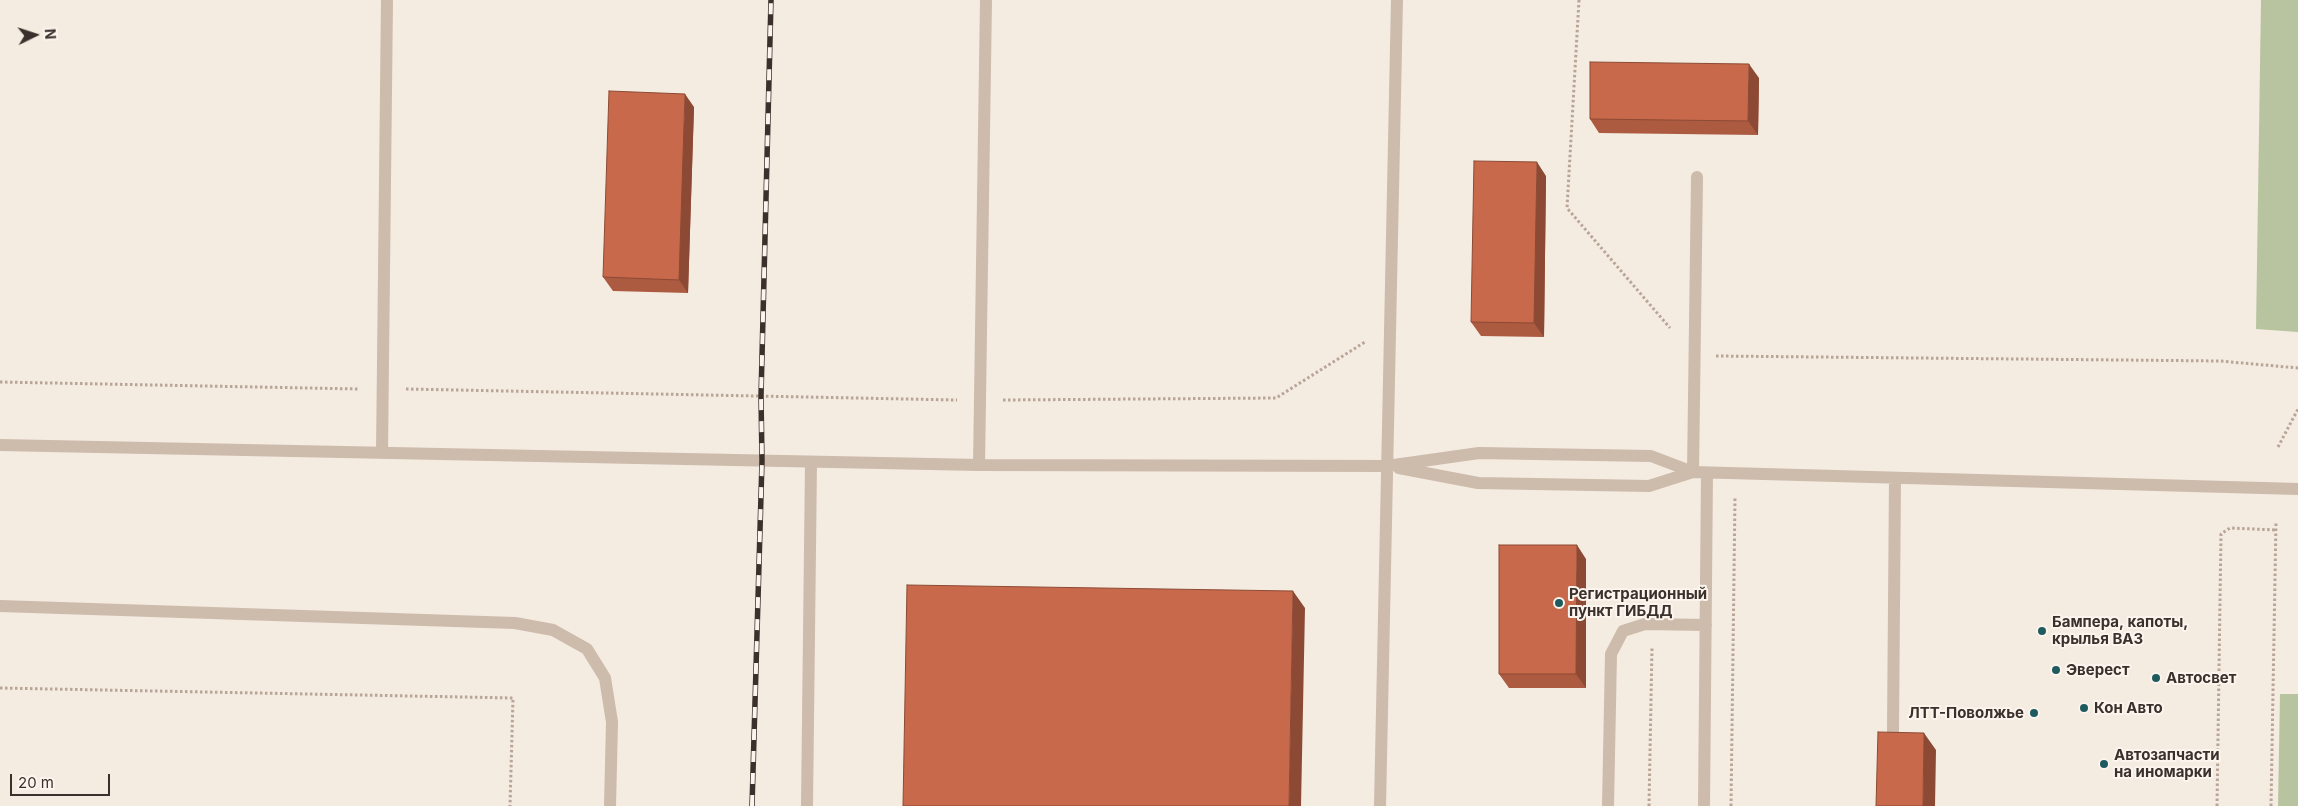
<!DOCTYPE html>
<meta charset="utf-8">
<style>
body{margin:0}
#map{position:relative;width:2298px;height:806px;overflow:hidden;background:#f4ebe1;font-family:Inter,sans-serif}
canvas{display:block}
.north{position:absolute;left:10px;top:10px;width:50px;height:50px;-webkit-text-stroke:4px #fbf5ee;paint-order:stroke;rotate:86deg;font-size:14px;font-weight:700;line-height:20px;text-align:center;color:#3b302b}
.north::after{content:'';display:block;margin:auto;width:18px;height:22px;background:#3b302b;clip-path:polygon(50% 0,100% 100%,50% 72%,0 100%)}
.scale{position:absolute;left:10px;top:774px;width:100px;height:22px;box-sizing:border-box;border:2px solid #3b302b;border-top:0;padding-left:6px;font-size:15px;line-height:18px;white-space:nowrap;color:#3b302b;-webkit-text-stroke:4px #fbf5ee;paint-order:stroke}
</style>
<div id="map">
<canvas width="2298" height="806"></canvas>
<div class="north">N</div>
<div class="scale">20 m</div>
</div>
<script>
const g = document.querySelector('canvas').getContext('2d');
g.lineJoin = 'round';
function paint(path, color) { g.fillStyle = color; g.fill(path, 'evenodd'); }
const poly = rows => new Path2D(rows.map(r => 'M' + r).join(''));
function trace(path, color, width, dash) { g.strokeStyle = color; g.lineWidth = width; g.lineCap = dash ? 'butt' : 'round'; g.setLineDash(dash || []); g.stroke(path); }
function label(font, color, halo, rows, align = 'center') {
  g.font = font + ' Inter,sans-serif'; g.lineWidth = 4; g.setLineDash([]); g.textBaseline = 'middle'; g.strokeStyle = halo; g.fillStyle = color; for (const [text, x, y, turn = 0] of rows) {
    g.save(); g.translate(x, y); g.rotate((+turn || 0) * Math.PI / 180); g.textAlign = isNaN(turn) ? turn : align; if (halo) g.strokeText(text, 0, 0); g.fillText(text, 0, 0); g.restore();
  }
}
const green = poly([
 [2261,0,2298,0,2298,332,2256,329],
 [2280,694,2298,694,2298,806,2278,806]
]);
const path = poly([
 [1579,0,1567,208,1670,328],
 [1716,356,2220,361,2298,368],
 [0,382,359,389],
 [406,389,957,400],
 [1003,400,1276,398,1365,342],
 [2278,447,2298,409],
 [0,688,513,698,510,806],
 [1649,806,1652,647],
 [1731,806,1735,497],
 [2217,806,2221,534,2230,528,2276,530],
 [2271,806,2276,521]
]);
const lane = poly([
 [0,445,979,465,1387,466,1479,453,1651,456,1693,472],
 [382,453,387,0],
 [979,465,986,0],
 [1399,468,1478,483,1649,486,1693,472,2298,489],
 [1693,472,1697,177],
 [0,606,515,623,553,630,587,649,605,678,612,722,610,806],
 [1893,732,1895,478],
 [807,806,811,462],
 [1380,806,1397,0],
 [1608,806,1611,654,1623,631,1645,624,1706,625],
 [1704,806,1707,473]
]);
const rail = poly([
 [752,806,762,461,761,396,771,0]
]);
const wall = poly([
 [1759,78,1758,135,1599,133,1590,119],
 [694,107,688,293,613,291,603,277],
 [1546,176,1544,337,1481,336,1471,322],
 [1586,559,1586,688,1509,688,1499,674]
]);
const shadedWall = poly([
 [1749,64,1759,78,1758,135,1748,121],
 [685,94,694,107,688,293,679,280],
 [1537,162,1546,176,1544,337,1534,323],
 [1577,545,1586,559,1586,688,1576,674],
 [1293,591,1305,608,1301,806,1289,806],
 [1924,733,1936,750,1935,806,1923,806]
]);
const building = poly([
 [1590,62,1749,64,1748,121,1590,119,1590,62],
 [609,91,685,94,679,280,603,277,609,91],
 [1474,161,1537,162,1534,323,1471,322,1474,161],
 [1499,545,1577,545,1576,674,1499,674,1499,545],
 [907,585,1293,591,1289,806,903,806,907,585],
 [1878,732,1924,733,1923,806,1876,806,1878,732]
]);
const markers = [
 [1559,603,5,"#1f5a5e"],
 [2042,631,5,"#1f5a5e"],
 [2056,670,5,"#1f5a5e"],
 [2156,678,5,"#1f5a5e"],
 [2084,708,5,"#1f5a5e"],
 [2034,713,5,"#1f5a5e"],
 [2104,764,5,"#1f5a5e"]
];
const poiNames = [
 ["Регистрационный",1569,594],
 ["пункт ГИБДД",1569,611],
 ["Бампера, капоты,",2052,622],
 ["крылья ВАЗ",2052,639],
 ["Эверест",2066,670],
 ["Автосвет",2166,678],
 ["Кон Авто",2094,708],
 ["ЛТТ-Поволжье",2024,713,"right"],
 ["Автозапчасти",2114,755],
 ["на иномарки",2114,772]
];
paint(green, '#b8c4a0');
trace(path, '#b9a596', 3, [2.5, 2.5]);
trace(lane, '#cdbbac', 12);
trace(rail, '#3b302b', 5.5);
trace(rail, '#fbf5ee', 4, [11]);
paint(wall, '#ac5a40');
paint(shadedWall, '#8c4a34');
paint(building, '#c8694b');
trace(building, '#8c4a34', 1);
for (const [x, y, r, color] of markers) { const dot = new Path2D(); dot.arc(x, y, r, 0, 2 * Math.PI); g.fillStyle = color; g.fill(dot); trace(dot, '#fbf5ee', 2); }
label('bold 15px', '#3b302b', '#fbf5ee', poiNames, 'left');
</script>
